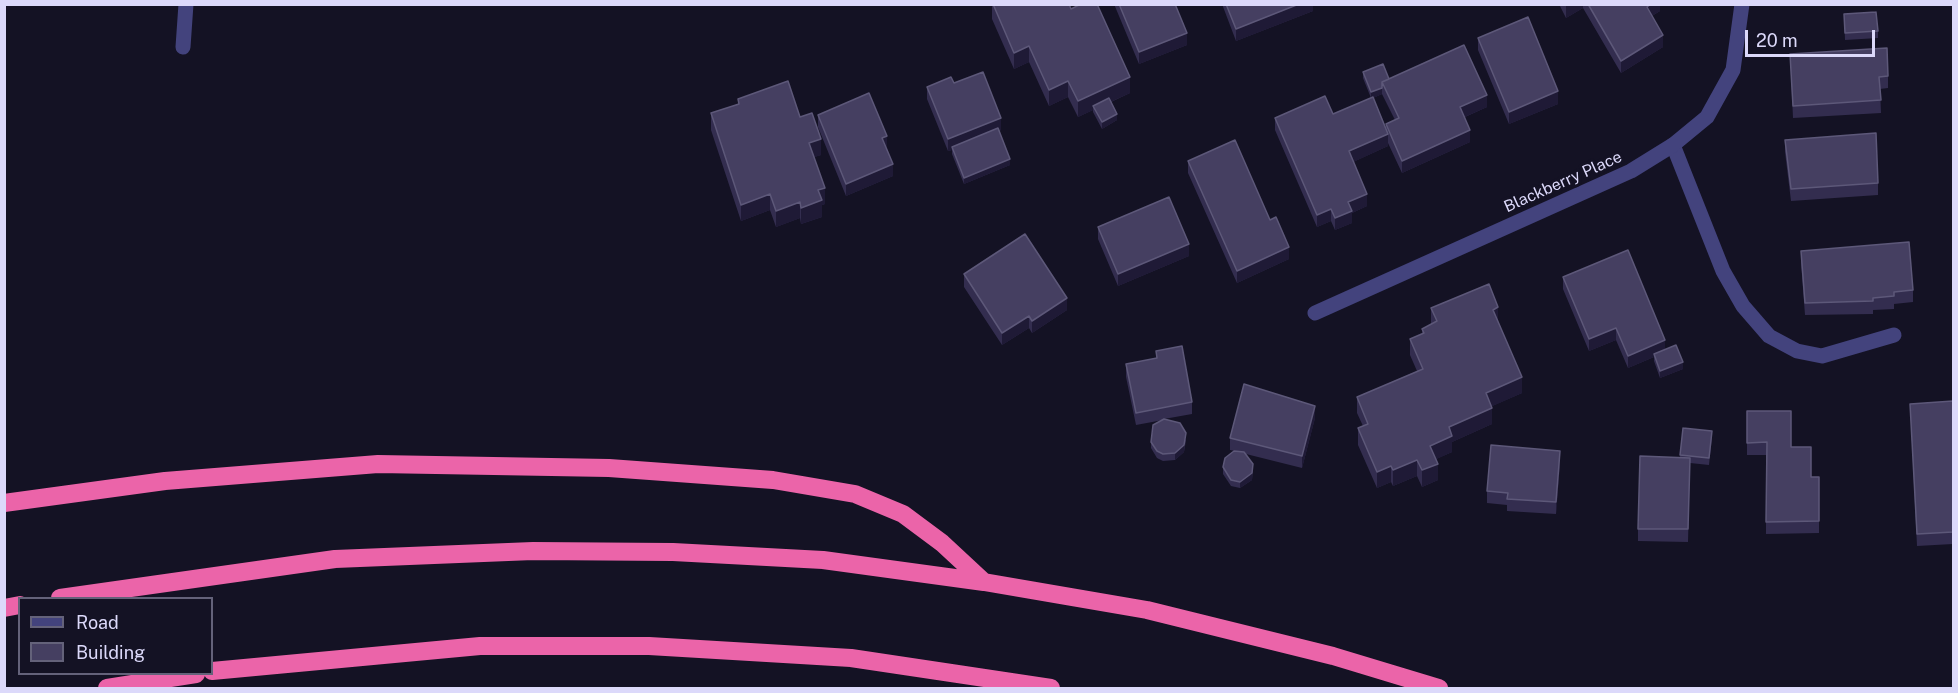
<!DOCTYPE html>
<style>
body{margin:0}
#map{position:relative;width:1958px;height:693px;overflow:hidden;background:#141224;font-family:"Public Sans",sans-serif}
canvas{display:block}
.frame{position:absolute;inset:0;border:6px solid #dcd9fa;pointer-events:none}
.legend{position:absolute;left:18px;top:597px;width:195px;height:78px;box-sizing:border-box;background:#141224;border:2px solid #64627a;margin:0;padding:8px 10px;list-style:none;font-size:18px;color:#dcd9fa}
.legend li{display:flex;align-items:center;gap:12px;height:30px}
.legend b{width:30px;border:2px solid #64627a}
.scale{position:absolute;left:1745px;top:30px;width:130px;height:27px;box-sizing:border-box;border:3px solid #dcd9fa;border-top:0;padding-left:8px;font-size:18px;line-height:21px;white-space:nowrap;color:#dcd9fa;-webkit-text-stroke:4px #141224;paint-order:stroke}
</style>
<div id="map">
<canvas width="1958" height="693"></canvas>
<div class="frame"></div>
<ul class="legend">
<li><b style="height:8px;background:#43437d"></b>Road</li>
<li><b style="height:16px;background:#453f61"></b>Building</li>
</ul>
<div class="scale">20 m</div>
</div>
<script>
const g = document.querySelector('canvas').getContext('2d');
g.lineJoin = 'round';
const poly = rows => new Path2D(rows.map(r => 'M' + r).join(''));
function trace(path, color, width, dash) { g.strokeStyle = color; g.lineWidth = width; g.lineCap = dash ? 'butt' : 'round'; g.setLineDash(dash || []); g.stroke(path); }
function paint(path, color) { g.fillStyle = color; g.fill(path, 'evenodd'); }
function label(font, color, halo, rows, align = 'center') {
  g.font = font + ' "Public Sans",sans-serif'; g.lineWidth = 6; g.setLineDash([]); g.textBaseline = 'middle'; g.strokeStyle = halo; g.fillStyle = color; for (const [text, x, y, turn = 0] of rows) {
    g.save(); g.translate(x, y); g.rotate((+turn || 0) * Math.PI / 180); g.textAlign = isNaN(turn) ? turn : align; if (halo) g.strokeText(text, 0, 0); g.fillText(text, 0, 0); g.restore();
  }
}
const lane = poly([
 [1673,145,1723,271,1743,306,1769,336,1797,351,1822,356,1894,335]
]);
const street = poly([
 [183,47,186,4],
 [1315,313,1631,171,1673,145,1707,117,1733,70,1742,4]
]);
const highway = poly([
 [4,503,165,481,378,464,609,468,773,480,855,494,903,514,942,543,984,582],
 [60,598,335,559,533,551,673,552,823,560,984,582,1147,610,1333,656,1439,688],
 [4,608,20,605],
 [212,671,480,646,649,646,851,658,1051,688],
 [107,688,196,674]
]);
const wall = poly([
 [992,4,1069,4,1071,9,1130,93,1111,102,1117,120,1102,129,1093,112,1093,110,1078,117,1068,97,1049,106,1029,62,1014,69,992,19],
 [1114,4,1175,4,1187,45,1139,64],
 [1222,4,1313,4,1313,11,1236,41],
 [1559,4,1660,4,1660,11,1652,16,1663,47,1621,73,1583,8,1566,18],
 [1844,14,1878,31,1878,38,1845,40],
 [1478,38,1558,104,1509,124,1478,50],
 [1790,54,1888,76,1888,88,1880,89,1881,113,1793,118],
 [1363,72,1487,107,1465,117,1470,142,1402,173,1388,143,1388,146,1353,162,1367,206,1352,213,1352,223,1335,230,1331,221,1317,227,1275,130,1275,118,1333,114,1371,98,1363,78],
 [1382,94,1395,120,1386,124,1386,127,1373,98],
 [954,83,1001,130,999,131,1010,165,964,184,952,154,952,150,948,151,927,99,927,87],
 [738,99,800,117,821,155,814,157,825,204,822,205,822,217,801,224,800,218,776,227,770,210,741,221,711,130,711,113,738,104],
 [818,115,887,149,893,176,846,196,818,127],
 [1785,140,1878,183,1878,195,1791,201,1785,152],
 [1188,161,1289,259,1237,283,1188,173],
 [1098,227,1189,256,1118,286,1098,239],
 [1801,251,1913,290,1913,302,1894,304,1894,309,1873,310,1873,314,1805,315,1801,263],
 [964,274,1067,310,1032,333,1029,328,1002,345,964,287],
 [1563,277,1665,350,1683,369,1660,378,1654,361,1654,357,1628,368,1616,340,1589,351,1563,289],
 [1431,308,1498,322,1522,393,1492,406,1492,424,1452,442,1452,452,1436,459,1438,480,1422,487,1417,476,1393,486,1391,482,1377,488,1358,445,1358,428,1363,426,1357,413,1357,397,1417,371,1410,355,1410,339,1422,334,1422,329,1431,324],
 [1156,351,1192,402,1192,414,1164,419,1186,440,1184,452,1175,460,1163,461,1157,458,1151,448,1151,442,1163,420,1136,425,1126,377,1126,364,1156,358],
 [1953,401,1953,544,1917,546,1910,404],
 [1747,411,1791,447,1811,477,1819,477,1819,533,1766,534,1766,455,1747,455],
 [1315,418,1302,468,1246,454,1253,470,1252,480,1240,488,1231,486,1223,474,1223,467,1235,451,1230,450,1230,438],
 [1683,428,1712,437,1709,465,1690,463,1688,542,1638,541,1638,529,1680,457],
 [1560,463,1556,514,1507,511,1507,505,1487,503,1487,491]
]);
const shadedWall = poly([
 [1299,4,1313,4,1313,11,1236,41,1236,29],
 [1568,4,1583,4,1583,8,1566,18,1566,6],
 [1651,4,1660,4,1660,11,1647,19,1647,7],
 [1187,33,1187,45,1139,64,1139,52],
 [1663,35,1663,47,1621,73,1621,61],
 [1029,46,1029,62,1014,69,1014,53],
 [1130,77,1130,93,1095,109,1093,106,1093,110,1078,117,1078,101],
 [1068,81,1068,97,1049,106,1049,90],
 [1382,88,1382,94,1371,99,1371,92],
 [1558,91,1558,104,1509,124,1509,112],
 [1487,95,1487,107,1460,119,1460,107],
 [1117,114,1117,120,1102,129,1102,122],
 [1001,118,1001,130,953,150,952,147,952,150,948,151,948,139],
 [1470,130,1470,142,1402,173,1402,161],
 [1388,134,1388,146,1349,164,1349,151],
 [887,136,887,148,882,138],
 [821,139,821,155,809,159,809,143],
 [1010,159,1010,165,964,184,964,178],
 [893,164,893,176,846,196,846,184],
 [825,188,825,204,822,205,822,217,801,224,801,208,818,190],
 [770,194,770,210,741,221,741,205],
 [1367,194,1367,206,1352,213,1352,223,1335,230,1335,218,1348,202],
 [800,202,800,218,776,227,776,211],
 [1331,209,1331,221,1317,227,1317,215],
 [1189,244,1189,256,1118,286,1118,274],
 [1289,247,1289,259,1237,283,1237,271],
 [1067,298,1067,310,1032,333,1032,321],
 [1498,307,1498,323,1493,310],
 [1029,316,1029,328,1002,345,1002,333],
 [1616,328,1616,340,1589,351,1589,339],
 [1665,340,1665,352,1654,354,1654,357,1628,368,1628,356],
 [1683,362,1683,369,1660,378,1660,371],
 [1522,377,1522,393,1486,409,1486,393],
 [1315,406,1315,418,1302,468,1302,456],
 [1492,408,1492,424,1452,442,1452,452,1430,462,1430,446,1449,427],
 [1186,433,1184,452,1175,460,1175,453],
 [1560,451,1560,463,1556,514,1556,502],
 [1417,460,1417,476,1393,486,1393,470],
 [1253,464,1252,480,1240,488,1240,482],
 [1438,464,1438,480,1422,487,1422,470],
 [1391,466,1391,482,1377,488,1377,472]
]);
const building = poly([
 [993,4,1069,4,1071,9,1081,4,1097,4,1130,77,1078,101,1068,81,1049,90,1029,46,1014,53,993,4],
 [1119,4,1175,4,1187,33,1139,52,1119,4],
 [1226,4,1299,4,1236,29,1226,4],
 [1588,4,1651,4,1647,7,1663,35,1621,61,1588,4],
 [1876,12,1878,31,1845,33,1844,14,1876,12],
 [1528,17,1558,91,1509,112,1478,38,1528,17],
 [1464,45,1487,95,1460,107,1470,130,1402,161,1386,124,1399,118,1382,82,1464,45],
 [1887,48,1888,76,1879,77,1881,100,1793,106,1790,54,1887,48],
 [1383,64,1389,79,1382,82,1382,88,1371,92,1363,72,1383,64],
 [983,72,1001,118,948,139,927,87,951,77,954,83,983,72],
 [788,81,800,117,812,113,821,139,809,143,825,188,818,190,822,200,801,208,800,202,776,211,770,194,741,205,711,113,739,104,738,99,788,81],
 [869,93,887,136,882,138,893,164,846,184,818,115,869,93],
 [1325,96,1333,114,1373,97,1388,134,1349,151,1367,194,1348,202,1352,211,1335,218,1331,209,1317,215,1275,118,1325,96],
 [1109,98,1117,114,1102,122,1093,106,1109,98],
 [998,128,1010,159,964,178,952,147,998,128],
 [1876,133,1878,183,1791,189,1785,140,1876,133],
 [1235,140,1270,220,1276,217,1289,247,1237,271,1188,161,1235,140],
 [1169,197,1189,244,1118,274,1098,227,1169,197],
 [1025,234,1067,298,1032,321,1029,316,1002,333,964,274,1025,234],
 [1909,242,1913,290,1894,292,1894,296,1873,298,1873,301,1805,303,1801,251,1909,242],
 [1628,250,1665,340,1628,356,1616,328,1589,339,1563,277,1628,250],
 [1489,284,1498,307,1493,310,1522,377,1486,393,1492,408,1449,427,1452,436,1430,446,1438,464,1422,470,1417,460,1393,470,1391,466,1377,472,1358,428,1368,424,1357,397,1423,369,1410,339,1424,333,1422,329,1437,321,1431,308,1489,284],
 [1676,345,1683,362,1660,371,1654,354,1676,345],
 [1182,346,1192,402,1136,413,1126,364,1157,358,1156,351,1182,346],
 [1244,384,1315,406,1302,456,1230,438,1244,384],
 [1953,401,1953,532,1917,534,1910,404,1953,401],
 [1747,411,1791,411,1791,447,1811,447,1811,477,1819,477,1819,521,1766,522,1767,442,1747,443,1747,411],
 [1164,419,1180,423,1186,433,1184,445,1175,453,1163,454,1157,451,1151,442,1153,425,1164,419],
 [1683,428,1712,431,1709,458,1680,455,1683,428],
 [1491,445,1560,451,1556,502,1507,499,1508,493,1487,491,1491,445],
 [1234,451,1244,452,1253,464,1252,473,1240,482,1231,480,1223,467,1225,458,1234,451],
 [1640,456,1690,458,1688,529,1638,529,1640,456]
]);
const streetNames = [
 ["Blackberry Place",1563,182,-24]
];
trace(lane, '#43437d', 15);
trace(street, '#43437d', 15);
trace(highway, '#eb64a9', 18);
paint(wall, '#332d4f');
paint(shadedWall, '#1f1a36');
paint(building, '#453f61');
trace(building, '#5d5879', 1.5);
label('16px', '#dcd9fa', '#141224', streetNames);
</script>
